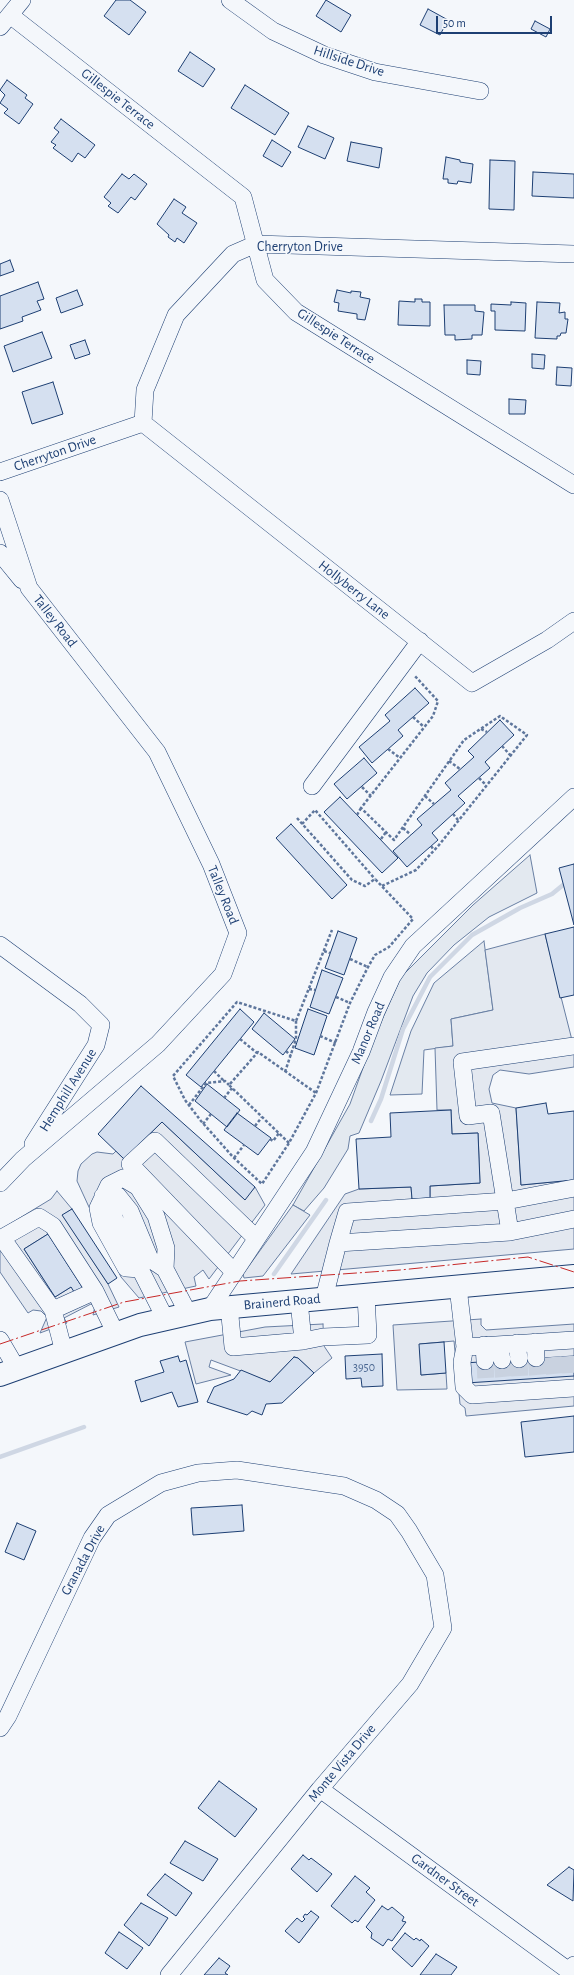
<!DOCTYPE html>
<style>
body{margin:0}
#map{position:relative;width:574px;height:1975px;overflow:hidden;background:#f4f7fb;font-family:"Alegreya Sans",sans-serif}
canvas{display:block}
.scale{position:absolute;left:436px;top:16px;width:116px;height:18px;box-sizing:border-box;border:2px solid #1d3f73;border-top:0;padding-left:5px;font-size:12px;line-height:14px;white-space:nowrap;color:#1d3f73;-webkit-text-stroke:3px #f4f7fb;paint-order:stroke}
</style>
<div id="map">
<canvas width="574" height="1975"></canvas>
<div class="scale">50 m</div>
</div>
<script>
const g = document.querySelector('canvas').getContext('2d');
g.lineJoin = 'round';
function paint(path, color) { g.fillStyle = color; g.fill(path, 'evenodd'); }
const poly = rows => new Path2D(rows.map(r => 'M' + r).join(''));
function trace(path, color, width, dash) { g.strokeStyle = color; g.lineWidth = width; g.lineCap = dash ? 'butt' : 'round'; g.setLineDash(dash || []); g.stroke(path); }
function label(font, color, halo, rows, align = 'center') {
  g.font = font + ' "Alegreya Sans",sans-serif'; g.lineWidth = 3; g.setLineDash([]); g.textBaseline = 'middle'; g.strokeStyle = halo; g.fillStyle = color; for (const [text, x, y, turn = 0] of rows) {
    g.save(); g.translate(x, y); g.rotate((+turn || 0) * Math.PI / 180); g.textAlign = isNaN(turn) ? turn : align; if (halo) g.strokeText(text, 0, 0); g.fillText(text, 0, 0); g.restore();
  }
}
const green = poly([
 [530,855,537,893,489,917,454,945,427,973,413,996,381,1081,359,1133,350,1136,348,1149,324,1188,304,1211,293,1205,350,1104,373,1040,401,977,473,905,530,855],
 [484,941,493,1010,451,1019,453,1046,424,1050,422,1094,390,1095,411,1031,434,983,484,941]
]);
const parking = poly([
 [545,934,574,1048,574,1067,529,1074,500,1070,493,1075,489,1089,492,1103,516,1108,521,1185,574,1180,574,1249,291,1274,345,1194,359,1189,411,1187,412,1199,430,1198,430,1186,480,1183,478,1133,452,1134,451,1110,437,1110,435,1048,453,1046,451,1019,493,1010,485,950,545,934],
 [162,1122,244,1199,255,1187,265,1205,209,1279,203,1270,194,1277,196,1286,139,1298,121,1277,117,1268,77,1181,78,1171,81,1164,92,1154,97,1152,113,1154,116,1151,124,1159,162,1122],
 [57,1191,72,1209,63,1215,108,1284,119,1307,93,1315,95,1306,91,1304,64,1318,67,1323,40,1333,47,1317,41,1311,33,1310,28,1313,0,1272,0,1230,51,1199,57,1191],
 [48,1234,84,1290,71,1287,55,1297,24,1249,48,1234],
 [293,1205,310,1215,263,1276,244,1278,243,1274,293,1205],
 [481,1319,481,1325,486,1330,574,1324,574,1406,466,1416,465,1408,460,1404,454,1341,420,1344,421,1375,446,1373,447,1389,397,1390,393,1325,481,1319],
 [323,1324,324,1346,332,1358,314,1373,298,1358,294,1357,270,1382,211,1360,209,1367,231,1375,196,1384,185,1342,265,1327,323,1324]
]);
const stream = poly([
 [371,1121,381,1099,403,1029,430,977,472,935,520,908,552,894,574,876],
 [274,1274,326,1200],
 [0,1457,84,1427]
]);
const building = poly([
 [116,0,130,0,146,12,129,35,104,16,116,0],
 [326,0,351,15,341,32,316,16,326,0],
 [428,9,448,20,440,35,420,25,428,9],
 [535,21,550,29,546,37,531,29,535,21],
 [190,52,215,69,203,87,178,71,190,52],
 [7,80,27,95,25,98,33,104,19,124,4,113,8,109,0,103,5,95,0,90,7,80],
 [245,85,289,113,275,135,231,108,245,85],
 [61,119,95,145,85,158,78,153,72,162,53,148,56,145,51,142,59,132,54,128,61,119],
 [308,126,334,138,325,159,298,147,308,126],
 [272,140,291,152,282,167,263,156,272,140],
 [351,142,382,148,379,168,347,161,351,142],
 [446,157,460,160,460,162,473,164,471,183,458,181,457,184,448,183,448,179,443,179,446,157],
 [490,160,515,161,514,210,489,209,490,160],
 [533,172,574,174,574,198,532,196,533,172],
 [122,174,129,179,134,174,147,184,135,200,131,197,118,213,108,206,111,203,104,197,122,174],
 [174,199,186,207,182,213,197,223,184,243,177,238,175,242,168,237,169,235,157,224,174,199],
 [10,260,14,271,0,276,0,264,10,260],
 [38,282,44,299,37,301,41,310,22,317,23,321,0,329,0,296,38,282],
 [77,290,83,305,61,313,56,298,77,290],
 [337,290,351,293,351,291,361,292,360,297,370,299,365,320,357,319,357,314,338,311,339,303,334,302,337,290],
 [415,299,422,299,422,302,430,302,430,326,398,325,399,301,415,302,415,299],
 [511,302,526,303,525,331,495,330,495,311,491,311,491,304,511,305,511,302],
 [537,302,560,303,559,313,565,312,565,319,568,319,566,333,561,333,560,336,557,336,557,339,535,338,537,302],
 [444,305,475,305,475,311,484,312,482,335,472,335,472,339,455,340,455,335,445,335,444,305],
 [42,332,52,358,13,372,4,346,42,332],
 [85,340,90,354,75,359,70,345,85,340],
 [532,354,545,355,544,369,532,368,532,354],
 [467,360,481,361,480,375,467,374,467,360],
 [557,367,572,368,571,386,556,385,557,367],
 [53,382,63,414,32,424,22,392,53,382],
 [509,399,526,400,525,414,509,414,509,399],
 [415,688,429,703,398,730,403,736,372,763,359,747,390,721,385,715,415,688],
 [500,720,514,735,485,762,490,768,458,796,465,803,432,833,438,840,407,867,393,851,422,825,417,819,451,790,445,783,474,757,468,751,500,720],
 [364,758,377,773,347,799,334,784,364,758],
 [340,797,398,858,382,873,324,812,340,797],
 [291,824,347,885,332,899,276,838,291,824],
 [574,864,574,925,559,868,574,864],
 [574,927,574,995,560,998,545,934,574,927],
 [338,931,357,938,344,975,325,968,338,931],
 [322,970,343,978,329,1014,310,1007,322,970],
 [240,1009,254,1022,201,1087,186,1075,240,1009],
 [308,1009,327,1016,314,1055,295,1048,308,1009],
 [264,1013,295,1039,283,1055,252,1029,264,1013],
 [207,1084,240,1110,227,1127,195,1101,207,1084],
 [141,1086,255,1187,245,1200,162,1122,124,1159,98,1134,141,1086],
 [546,1103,548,1114,574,1111,574,1180,521,1185,516,1108,546,1103],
 [451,1110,452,1134,478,1133,480,1183,430,1186,430,1198,412,1199,411,1187,359,1189,356,1139,391,1137,390,1113,451,1110],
 [237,1113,271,1138,258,1155,224,1130,237,1113],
 [72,1209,117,1278,108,1284,62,1215,72,1209],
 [48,1234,84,1290,76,1295,71,1287,55,1297,24,1249,48,1234],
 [444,1342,446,1373,421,1375,419,1344,444,1342],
 [382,1354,383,1386,362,1387,361,1378,346,1379,345,1356,382,1354],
 [178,1356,180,1362,186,1360,198,1402,178,1407,172,1392,141,1402,135,1381,164,1372,160,1361,178,1356],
 [574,1356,574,1376,466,1383,464,1363,574,1356],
 [294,1357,298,1358,314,1373,282,1403,266,1404,262,1415,252,1411,247,1415,207,1402,214,1387,234,1379,241,1370,270,1382,294,1357],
 [574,1416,574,1452,525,1457,521,1422,574,1416],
 [242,1505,244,1531,193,1535,191,1508,242,1505],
 [17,1523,36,1531,24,1560,5,1552,17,1523],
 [219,1781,257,1809,235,1837,198,1808,219,1781],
 [185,1841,218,1859,203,1881,170,1863,185,1841],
 [303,1855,309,1860,311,1858,332,1874,317,1892,291,1869,303,1855],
 [569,1867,574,1870,573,1901,547,1885,569,1867],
 [165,1874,192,1893,176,1916,147,1895,165,1874],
 [355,1876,370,1888,366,1892,375,1900,358,1922,355,1920,352,1923,331,1906,355,1876],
 [141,1903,168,1918,149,1946,124,1925,141,1903],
 [382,1906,388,1910,392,1907,404,1917,402,1921,406,1922,392,1941,388,1939,383,1946,371,1938,372,1933,366,1927,382,1906],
 [311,1911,319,1917,299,1943,285,1931,297,1918,302,1922,305,1919,303,1917,305,1914,307,1915,311,1911],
 [119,1932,143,1948,127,1969,105,1953,119,1932],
 [405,1933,414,1940,416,1938,420,1941,421,1939,429,1946,412,1967,392,1949,405,1933],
 [436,1954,457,1967,451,1975,420,1975,436,1954],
 [219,1958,230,1966,225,1973,228,1975,204,1975,219,1958]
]);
const minorTunnel = poly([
 [570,1356,571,1377],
 [553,1357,555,1378],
 [536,1358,538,1379],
 [519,1359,520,1380],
 [502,1360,504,1381],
 [485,1361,486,1382]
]);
const path = poly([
 [413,717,424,727],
 [481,729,487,732],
 [502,746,510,755],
 [388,749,400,758],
 [449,761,460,769],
 [479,778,486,785],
 [362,787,371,796],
 [425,796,434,804],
 [453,814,458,820],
 [357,815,361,808],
 [297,818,352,880,365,886,375,879,413,919,389,947,375,955,368,967,350,1003,316,1093,289,1143,262,1184,233,1157,201,1121,185,1100,173,1076,237,1002,296,1021,332,930],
 [302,824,315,810,375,879],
 [403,828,411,835],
 [381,839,386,832],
 [431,846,434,850],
 [382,886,416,870,439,845,527,735,500,716,464,740,394,840,361,808,433,716,438,701,414,675],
 [324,951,330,953],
 [350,959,368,967],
 [309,989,315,990],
 [336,997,350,1003],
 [320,1036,336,1043],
 [240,1039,257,1053],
 [286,1051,291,1056],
 [214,1071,224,1081],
 [285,1072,296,1039,296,1021],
 [224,1098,232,1088],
 [189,1105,206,1083,225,1081,229,1085],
 [203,1124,211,1114],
 [255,1126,262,1117],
 [270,1139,273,1141,279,1133],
 [289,1143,229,1085,258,1052,316,1093],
 [234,1158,244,1145]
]);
const minor = poly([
 [230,0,273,31,324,55,375,72,480,91],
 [10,15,243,197,265,280,296,312,574,485],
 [0,27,22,0],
 [143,423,472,683,547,640,574,621],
 [0,472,143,423,145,390,176,315,233,254,256,244,574,254],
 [0,500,29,588,157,752,211,864,238,933,223,974,158,1044,23,1159,0,1183],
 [0,553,22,580],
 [312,786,420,641],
 [0,945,80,1004,101,1025,96,1045,33,1144],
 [103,1196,118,1196,130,1211,150,1259,165,1269,188,1313],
 [103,1196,165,1318],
 [510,1232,491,1113,468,1116,462,1062,574,1046],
 [338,1243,347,1212,506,1201,574,1188],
 [140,1269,126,1268,101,1223,98,1208,109,1185,123,1178,138,1187,156,1216,166,1248,165,1269],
 [234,1272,130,1164,155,1141,256,1238],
 [458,1287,465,1347,574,1340],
 [324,1298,338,1243,510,1232,574,1219],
 [229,1306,233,1347,303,1341,299,1301],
 [210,1309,314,1152,361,1052,376,1012,392,977,413,946,574,797],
 [53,1310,95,1291],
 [0,1340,17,1369],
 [303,1341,323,1337,368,1335,366,1295],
 [535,1342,536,1358],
 [517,1343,519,1359],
 [484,1345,485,1361],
 [499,1345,502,1360],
 [465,1347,462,1362,464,1387,472,1395,574,1388],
 [64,1352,53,1310,2,1238,39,1217,53,1226,95,1291,116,1334],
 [0,1728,8,1716,92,1538,108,1515,161,1483,198,1473,237,1470,344,1486,376,1500,397,1514,409,1531,435,1575,443,1628,410,1684,320,1789,169,1975],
 [320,1789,569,1971,574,1965]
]);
const major = poly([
 [0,1375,140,1325,210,1309,574,1276]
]);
const power = poly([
 [0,1344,124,1302,240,1281,400,1270,528,1257,574,1272]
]);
const numberNames = [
 ["3950",364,1367]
];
const streetNames = [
 ["Hillside Drive",349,61,18],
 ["Gillespie Terrace",118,99,38],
 ["Cherryton Drive",300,247],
 ["Gillespie Terrace",336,336,33],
 ["Cherryton Drive",55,453,-19],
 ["Hollyberry Lane",354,590,38],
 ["Talley Road",55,621,52],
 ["Talley Road",223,895,68],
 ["Manor Road",368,1033,-67],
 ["Hemphill Avenue",68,1090,-58],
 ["Brainerd Road",282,1302,-5],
 ["Granada Drive",83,1560,-62],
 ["Monte Vista Drive",342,1763,-50],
 ["Gardner Street",445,1880,36]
];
paint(green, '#e3e9f0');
trace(green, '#687fa3', 1);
paint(parking, '#e3e8f0');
trace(parking, '#687fa3', 1);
trace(stream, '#cfd7e4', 4.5);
paint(building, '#d5e0f0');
trace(building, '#1d3f73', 1);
trace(minorTunnel, '#c9d2e0', 17, [17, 8]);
trace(minor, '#1d3f73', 18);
trace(major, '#1d3f73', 24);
trace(path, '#5e769c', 2.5, [3, 2]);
trace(minor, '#f4f7fb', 17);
trace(major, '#f4f7fb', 22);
trace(power, '#c62828', 1, [14, 3, 2, 3]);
label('12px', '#4b6792', null, numberNames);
label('14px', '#1d3f73', '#f4f7fb', streetNames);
</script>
